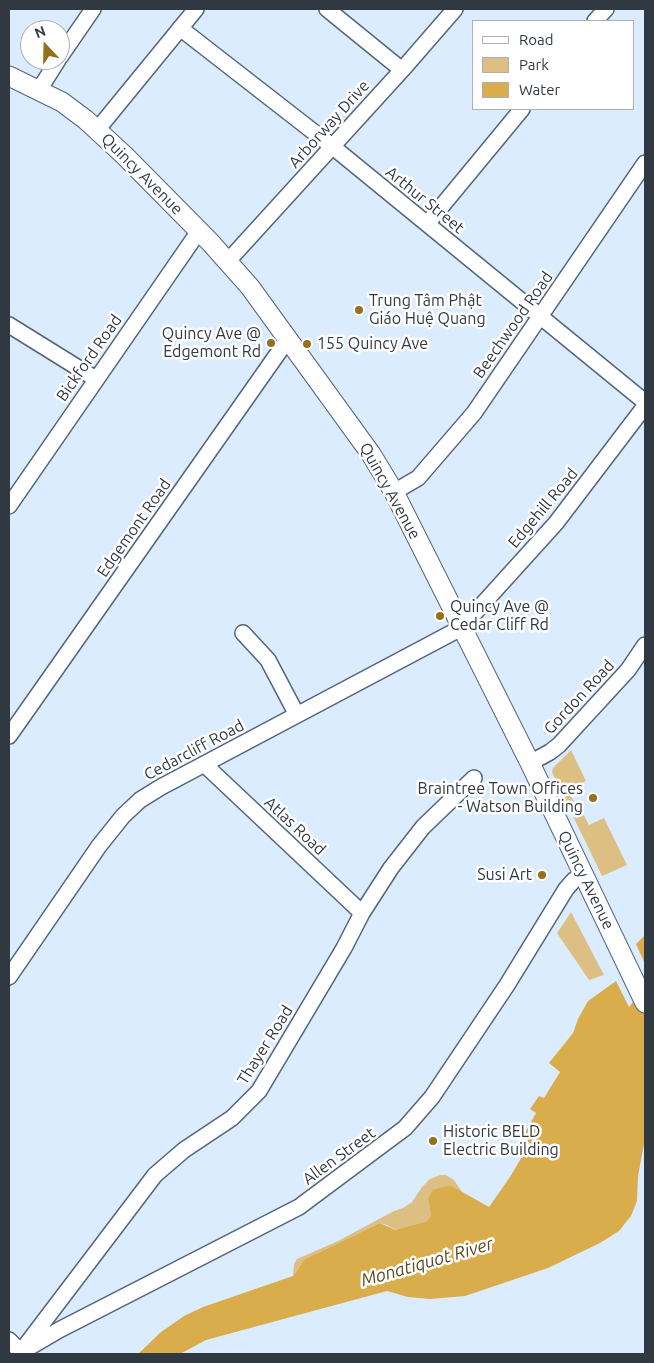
<!DOCTYPE html>
<meta charset="utf-8">
<style>
body{margin:0}
#map{position:relative;width:654px;height:1363px;overflow:hidden;background:#dcecff;font-family:Ubuntu,sans-serif}
canvas{display:block}
.frame{position:absolute;inset:0;border:10px solid #303841;pointer-events:none}
.legend{position:absolute;left:472px;top:20px;width:162px;height:90px;box-sizing:border-box;background:#fff;border:1px solid #acafb3;margin:0;padding:6px 9px;list-style:none;font-size:15px;color:#303841}
.legend li{display:flex;align-items:center;gap:10px;height:25px}
.legend b{width:25px;border:1px solid #acafb3}
.north{position:absolute;left:20px;top:20px;width:50px;height:50px;box-sizing:border-box;background:#fff;border:1px solid #acafb3;border-radius:50%;rotate:339deg;font-size:14px;font-weight:700;line-height:20px;text-align:center;color:#303841}
.north::after{content:'';display:block;margin:auto;width:18px;height:22px;background:#95711a;clip-path:polygon(50% 0,100% 100%,50% 72%,0 100%)}
</style>
<div id="map">
<canvas width="654" height="1363"></canvas>
<div class="frame"></div>
<ul class="legend">
<li><b style="height:6px;background:#fff"></b>Road</li>
<li><b style="height:14px;background:#ddbf84"></b>Park</li>
<li><b style="height:14px;background:#daad4c"></b>Water</li>
</ul>
<div class="north">N</div>
</div>
<script>
const g = document.querySelector('canvas').getContext('2d');
g.lineJoin = 'round';
function paint(path, color) { g.fillStyle = color; g.fill(path, 'evenodd'); }
const poly = rows => new Path2D(rows.map(r => 'M' + r).join(''));
function trace(path, color, width, dash) { g.strokeStyle = color; g.lineWidth = width; g.lineCap = dash ? 'butt' : 'round'; g.setLineDash(dash || []); g.stroke(path); }
function label(font, color, halo, rows, align = 'center') {
  g.font = font + ' Ubuntu,sans-serif'; g.lineWidth = 5; g.setLineDash([]); g.textBaseline = 'middle'; g.strokeStyle = halo; g.fillStyle = color; for (const [text, x, y, turn = 0] of rows) {
    g.save(); g.translate(x, y); g.rotate((+turn || 0) * Math.PI / 180); g.textAlign = isNaN(turn) ? turn : align; if (halo) g.strokeText(text, 0, 0); g.fillText(text, 0, 0); g.restore();
  }
}
const green = poly([
 [571,750,586,781,568,790,576,806,570,810,552,772,553,768],
 [581,810,589,825,604,818,627,865,602,876,572,814],
 [571,912,604,975,589,980,557,933],
 [440,1175,446,1175,454,1180,462,1192,450,1185,428,1199,431,1215,427,1221,395,1230,387,1225,380,1223,305,1259,293,1276,294,1264,297,1259,338,1241,394,1211,403,1208,412,1202,422,1187,430,1179]
]);
const water = poly([
 [645,935,645,964,636,944],
 [616,981,629,1007,645,987,645,1139,638,1176,637,1201,631,1216,619,1231,600,1243,548,1268,465,1296,430,1299,408,1297,387,1291,206,1340,180,1354,138,1354,161,1332,184,1316,203,1307,293,1276,305,1259,380,1223,395,1230,427,1221,431,1215,428,1199,433,1190,450,1185,489,1207,510,1177,530,1143,522,1138,536,1113,530,1109,539,1096,544,1098,560,1072,549,1063,573,1033,578,1019,588,1001]
]);
const minor = poly([
 [327,9,402,70],
 [595,21,606,9],
 [180,28,333,147,645,402],
 [60,57,93,9],
 [39,90,58,60],
 [97,130,196,9],
 [427,224,522,109],
 [228,261,402,70,455,9],
 [9,325,96,379],
 [394,492,418,478,474,413,645,163],
 [9,506,199,231],
 [243,633,268,660,297,715],
 [9,736,288,339],
 [530,763,550,752,559,745,628,670,645,645],
 [204,764,362,913],
 [9,977,99,846,123,816,140,800,161,787,461,628,556,523,645,406],
 [9,1340,23,1354],
 [26,1345,155,1175,184,1150,232,1118,259,1091,344,948,362,913,391,868,423,827,474,778],
 [18,1354,59,1330,299,1207,405,1128,432,1097,507,985,566,889,574,880,583,875]
]);
const major = poly([
 [9,76,62,102,86,120,124,155,210,242,250,287,371,454,394,492,530,763,645,1003]
]);
const markers = [
 [359,310,5,"#95711a"],
 [271,343,5,"#95711a"],
 [307,344,5,"#95711a"],
 [440,616,5,"#95711a"],
 [593,798,5,"#95711a"],
 [542,875,5,"#95711a"],
 [433,1141,5,"#95711a"]
];
const streetNames = [
 ["Arborway Drive",329,124,-48],
 ["Quincy Avenue",142,174,45],
 ["Arthur Street",425,200,39],
 ["Beechwood Road",513,325,-55],
 ["Bickford Road",89,358,-55],
 ["Quincy Avenue",390,491,61],
 ["Edgehill Road",543,508,-50],
 ["Edgemont Road",134,528,-55],
 ["Gordon Road",579,697,-47],
 ["Cedarcliff Road",194,750,-28],
 ["Atlas Road",295,826,43],
 ["Quincy Avenue",586,880,64],
 ["Thayer Road",265,1045,-58],
 ["Allen Street",339,1156,-36]
];
const poiNames = [
 ["Trung Tâm Phật",369,301],
 ["Giáo Huệ Quang",369,319],
 ["Quincy Ave @",261,334,"right"],
 ["Edgemont Rd",261,352,"right"],
 ["155 Quincy Ave",317,344],
 ["Quincy Ave @",450,607],
 ["Cedar Cliff Rd",450,625],
 ["Braintree Town Offices",583,789,"right"],
 ["- Watson Building",583,807,"right"],
 ["Susi Art",532,875,"right"],
 ["Historic BELD",443,1132],
 ["Electric Building",443,1150]
];
const waterNames = [
 ["Monatiquot River",427,1262,-16]
];
paint(green, '#ddbf84');
paint(water, '#daad4c');
trace(minor, '#546479', 18);
trace(major, '#546479', 21);
trace(minor, '#fff', 15);
trace(major, '#fff', 19);
for (const [x, y, r, color] of markers) { const dot = new Path2D(); dot.arc(x, y, r, 0, 2 * Math.PI); g.fillStyle = color; g.fill(dot); trace(dot, '#fff', 2); }
label('16px', '#303841', '#fff', streetNames);
label('16px', '#303841', '#fff', poiNames, 'left');
label('italic 18px', '#5d4a23', '#fff', waterNames);
</script>
